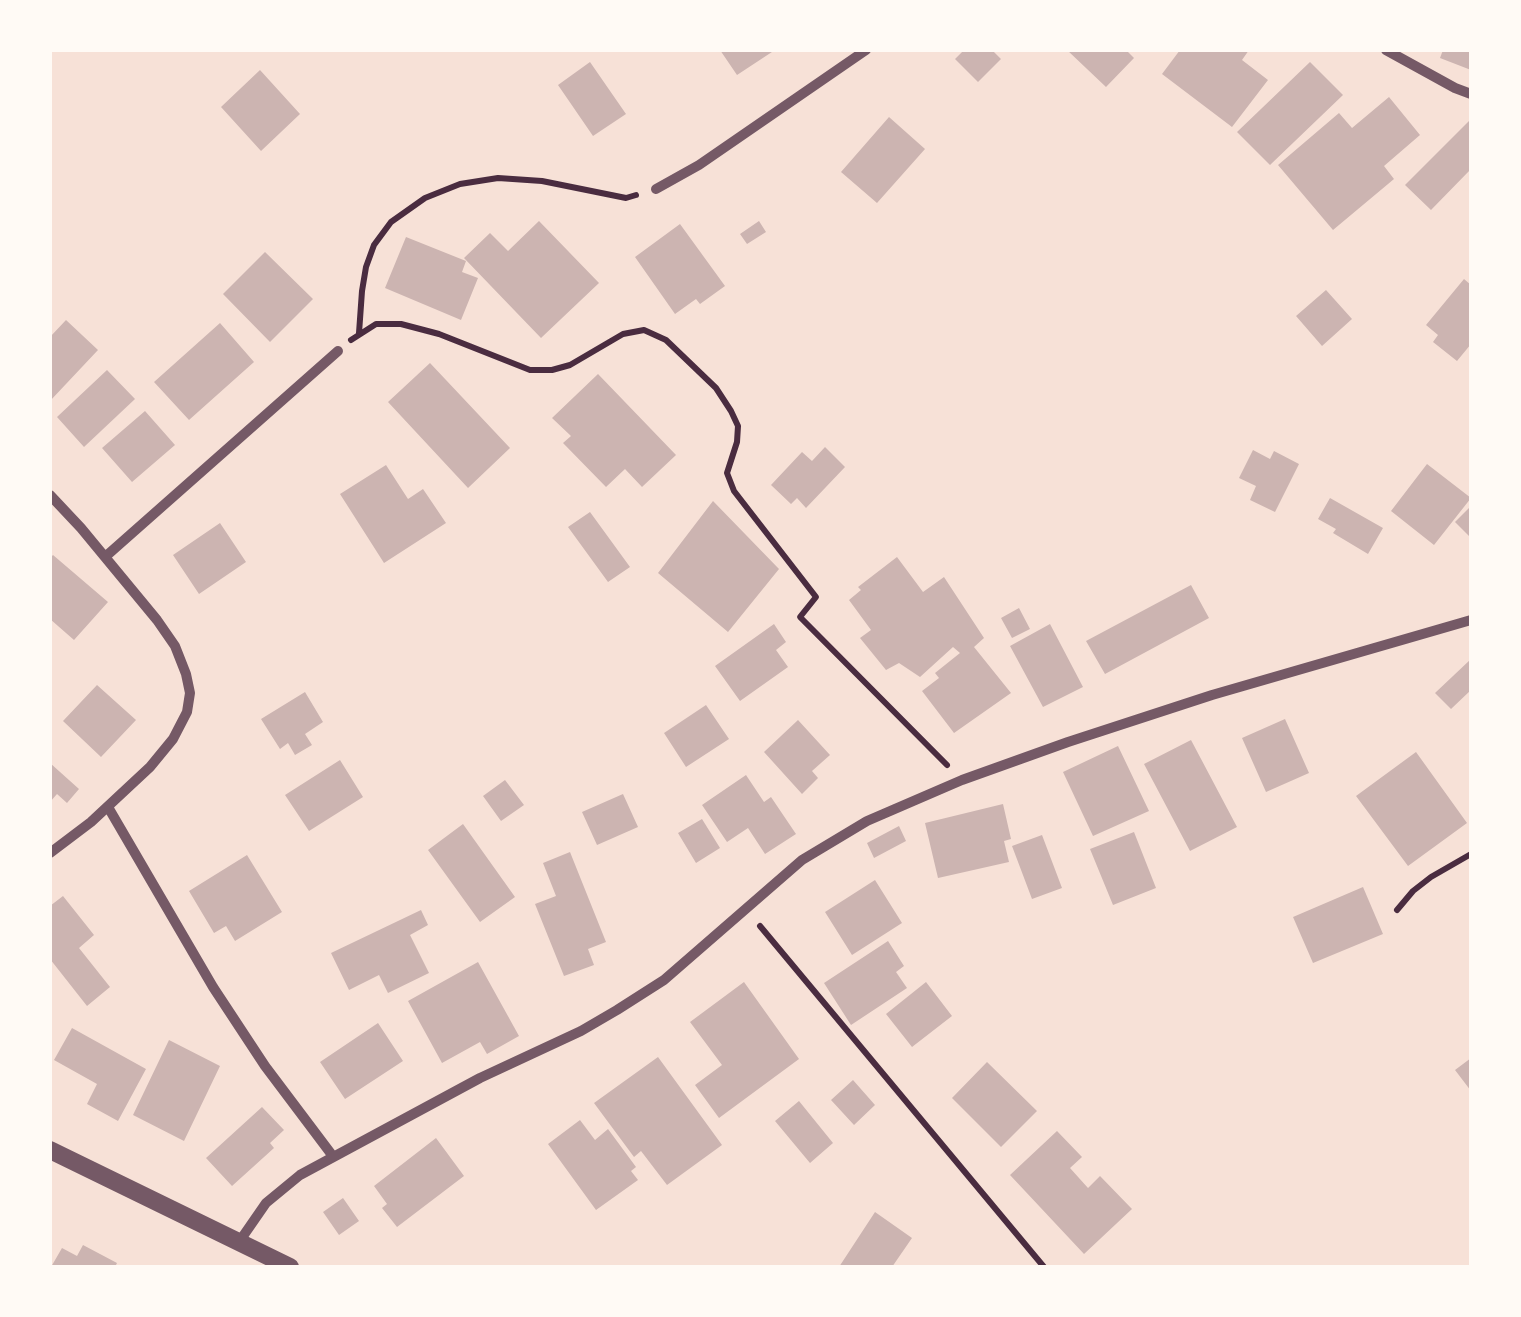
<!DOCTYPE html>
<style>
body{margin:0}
#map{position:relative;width:1521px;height:1317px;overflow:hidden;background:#f7e1d7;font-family:Jost,sans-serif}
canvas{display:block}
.frame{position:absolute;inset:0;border:52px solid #fffaf5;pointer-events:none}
</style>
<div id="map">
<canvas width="1521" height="1317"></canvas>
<div class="frame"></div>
</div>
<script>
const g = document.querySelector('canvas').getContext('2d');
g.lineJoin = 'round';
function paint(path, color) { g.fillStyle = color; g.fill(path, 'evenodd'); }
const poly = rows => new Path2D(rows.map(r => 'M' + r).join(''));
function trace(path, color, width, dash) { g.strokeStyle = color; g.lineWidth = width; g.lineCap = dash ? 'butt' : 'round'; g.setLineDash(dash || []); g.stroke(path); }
const building = poly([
 [720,50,775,50,737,75],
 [964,50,992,50,1001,59,978,82,955,59],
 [1067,50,1126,50,1134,58,1106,87],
 [1180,50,1249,50,1242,60,1268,80,1232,127,1162,74],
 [1443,50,1471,50,1471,70,1440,58],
 [590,62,626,114,593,136,558,85],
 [1310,62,1343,95,1270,165,1237,132],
 [260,70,300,114,261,151,221,107],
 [1389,97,1420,135,1384,166,1394,179,1333,230,1278,165,1339,113,1352,128],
 [889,117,925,149,877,203,841,172],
 [1471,119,1471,169,1431,210,1405,185],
 [539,221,599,283,541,338,464,258,490,233,508,251],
 [759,221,766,232,747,244,740,234],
 [680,224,725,286,700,304,696,299,675,314,635,257],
 [406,237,466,261,462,272,478,278,461,320,385,288],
 [265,252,313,299,270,342,223,294],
 [1464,279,1471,285,1471,344,1457,361,1433,342,1438,335,1426,325],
 [1326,290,1352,319,1322,346,1296,316],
 [66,320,98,350,50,401,50,337],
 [220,323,254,362,189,420,154,382],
 [430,363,510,448,468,488,388,402],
 [107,370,135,399,84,447,57,417],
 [598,374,676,455,642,487,625,469,606,487,563,443,571,436,552,418],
 [145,411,175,445,132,482,102,448],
 [825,447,845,467,806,508,797,498,791,504,771,485,802,452,812,461],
 [1253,450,1270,459,1274,451,1299,464,1275,512,1250,500,1256,486,1239,478],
 [1427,464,1471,498,1434,545,1391,511],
 [386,465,408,499,423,489,446,523,384,563,340,494],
 [1330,498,1383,528,1368,554,1333,533,1336,529,1318,519],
 [713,501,779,569,728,632,658,573],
 [1471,506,1471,538,1455,522],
 [590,512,630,567,608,582,568,527],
 [220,523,246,562,199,594,173,555],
 [53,555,108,602,74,640,50,619,50,558],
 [897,557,923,592,944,577,984,638,974,647,1011,693,954,733,922,691,939,678,935,673,960,653,953,647,920,677,899,663,886,670,860,638,871,630,849,600,861,590,858,587],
 [1191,585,1209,618,1105,674,1086,641],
 [1019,608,1030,629,1012,638,1001,618],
 [774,624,786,642,776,650,788,667,740,701,715,666],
 [1050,624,1083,687,1043,707,1010,646],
 [1471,659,1471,690,1451,709,1435,693],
 [97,685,136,720,101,757,63,721],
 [305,692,323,722,305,734,312,745,295,755,288,743,280,749,261,719],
 [706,705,729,739,686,767,664,733],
 [1285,719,1309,773,1266,792,1242,738],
 [798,720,830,755,812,771,818,778,802,794,764,752],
 [1191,740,1237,827,1190,851,1144,764],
 [1118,746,1149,811,1093,836,1063,772],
 [1416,752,1467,823,1408,866,1356,796],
 [340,760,363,797,309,831,285,795],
 [50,763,79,789,67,803,57,794,50,802],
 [746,775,764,802,771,797,796,834,765,854,748,828,727,842,702,805],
 [505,780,524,805,501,821,483,796],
 [623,794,638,827,597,845,582,812],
 [1003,804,1011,839,1004,841,1009,862,938,878,925,823],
 [702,819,720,848,696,863,678,833],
 [463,824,515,897,480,922,428,850],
 [899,826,906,841,874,858,867,843],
 [1134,832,1156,888,1113,905,1090,849],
 [1042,835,1062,888,1032,899,1012,846],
 [570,852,606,942,588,949,594,965,564,976,535,904,556,896,543,863],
 [247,855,282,912,235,941,226,926,214,933,189,891],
 [875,880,902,923,852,955,825,912],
 [1363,887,1383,934,1313,963,1293,917],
 [63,896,94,935,79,948,110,987,87,1006,50,959,50,906],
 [421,910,428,925,410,935,429,973,388,993,379,975,349,990,331,953],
 [888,941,904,966,896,972,907,988,851,1025,824,983],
 [478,962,519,1036,487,1054,480,1042,442,1063,408,1001],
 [744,982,799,1059,719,1118,695,1085,722,1065,690,1022],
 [926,982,952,1016,912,1047,886,1014],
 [378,1023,403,1061,345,1099,320,1062],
 [72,1028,146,1069,118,1121,87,1104,97,1084,54,1060],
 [169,1040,220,1066,184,1141,133,1115],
 [658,1057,722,1145,667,1185,641,1151,634,1157,594,1103],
 [1471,1058,1471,1091,1455,1070],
 [987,1062,1037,1111,1001,1147,952,1098],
 [853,1080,875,1105,854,1125,831,1100],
 [799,1101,833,1143,810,1163,775,1121],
 [262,1107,284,1130,270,1143,274,1148,232,1186,206,1158],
 [580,1120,595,1140,608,1129,636,1167,631,1171,638,1180,596,1210,548,1144],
 [1057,1131,1082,1157,1070,1168,1088,1188,1100,1176,1132,1209,1084,1254,1010,1175],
 [436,1138,464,1176,397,1227,382,1208,387,1204,374,1186],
 [343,1198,359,1221,339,1235,323,1212],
 [875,1212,912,1238,892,1267,839,1267],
 [83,1245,117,1263,115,1267,51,1267,62,1248,77,1256]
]);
const path = poly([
 [359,333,362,291,366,267,374,245,391,222,425,198,460,184,498,178,542,181,626,198,636,195],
 [351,340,376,324,401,324,439,334,530,370,552,370,570,365,623,334,644,330,666,340,716,388,731,411,738,426,737,442,727,473,734,491,816,597,800,617,947,765],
 [1397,910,1413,891,1431,877,1471,854],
 [760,926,1044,1267]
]);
const minor = poly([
 [1386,50,1455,88,1471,94],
 [656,189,699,165,866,50],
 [50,495,81,528,157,620,175,646,186,674,190,693,187,712,173,739,150,767,91,822,50,853],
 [105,557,338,351],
 [108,807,213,987,265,1066,332,1155],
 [239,1242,266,1203,300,1175,480,1078,581,1031,617,1010,664,980,802,860,867,821,962,780,1068,742,1212,695,1471,620]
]);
const tertiary = poly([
 [50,1150,290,1267]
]);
paint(building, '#ccb4b1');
trace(path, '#4a2c40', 6);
trace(minor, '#755966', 10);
trace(tertiary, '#755966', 18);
</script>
